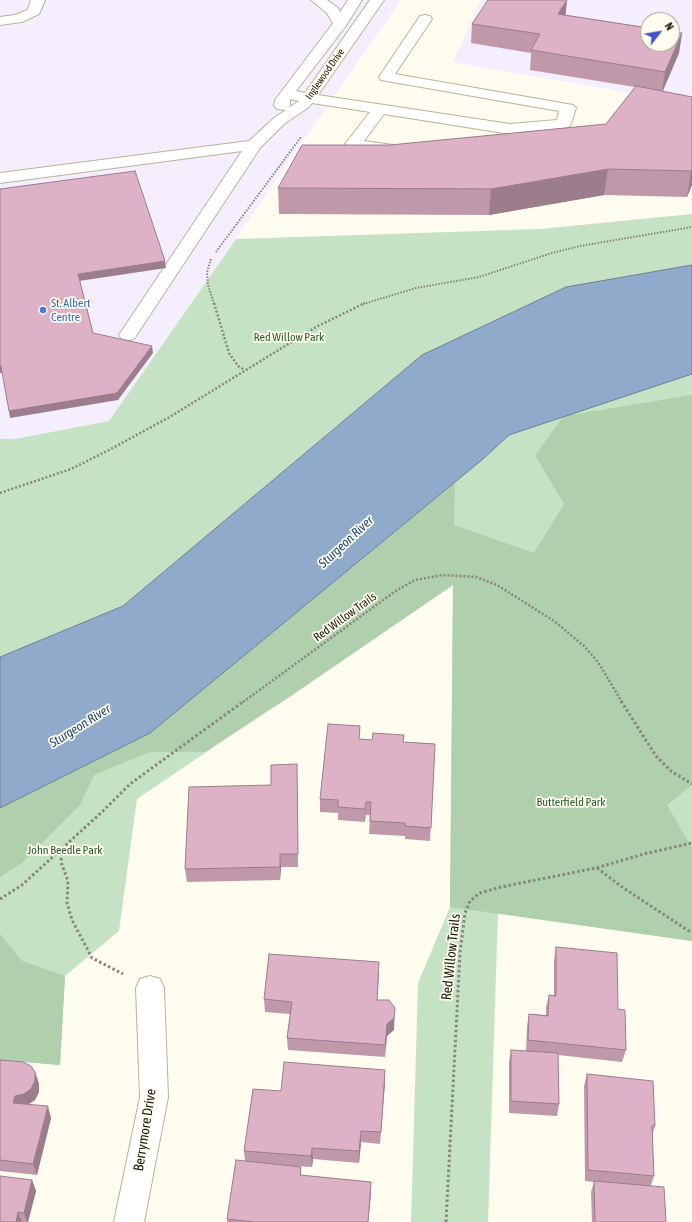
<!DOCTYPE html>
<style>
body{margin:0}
#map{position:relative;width:692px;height:1222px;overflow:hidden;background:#fefcee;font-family:"Asap Condensed",sans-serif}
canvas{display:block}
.north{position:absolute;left:640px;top:12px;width:40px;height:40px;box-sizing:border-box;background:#fefcee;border:1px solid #a4a295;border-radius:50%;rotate:59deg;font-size:11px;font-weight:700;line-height:16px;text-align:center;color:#1e1c0f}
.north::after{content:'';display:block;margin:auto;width:14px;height:18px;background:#4253c7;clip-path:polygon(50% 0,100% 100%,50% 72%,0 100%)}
</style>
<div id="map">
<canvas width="692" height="1222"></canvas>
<div class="north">N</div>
</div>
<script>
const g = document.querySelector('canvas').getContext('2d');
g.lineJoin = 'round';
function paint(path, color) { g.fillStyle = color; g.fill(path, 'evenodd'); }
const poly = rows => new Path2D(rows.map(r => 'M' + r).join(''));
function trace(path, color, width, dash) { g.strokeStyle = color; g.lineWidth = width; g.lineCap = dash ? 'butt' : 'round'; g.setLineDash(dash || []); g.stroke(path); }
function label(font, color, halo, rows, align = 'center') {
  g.font = font + ' "Asap Condensed",sans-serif'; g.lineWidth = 3.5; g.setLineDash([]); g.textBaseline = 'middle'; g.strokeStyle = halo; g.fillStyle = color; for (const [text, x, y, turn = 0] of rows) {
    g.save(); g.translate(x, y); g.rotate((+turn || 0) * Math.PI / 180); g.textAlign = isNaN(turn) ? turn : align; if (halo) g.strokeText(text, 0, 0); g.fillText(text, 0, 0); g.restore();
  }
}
const commercial = poly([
 [0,0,401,0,109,421,15,439,0,439],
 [481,0,692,0,692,104,453,62],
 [648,20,672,20,672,44,648,44]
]);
const green = poly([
 [692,214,692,265,566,287,422,355,123,606,0,657,0,439,15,439,109,421,236,239,540,229],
 [692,374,692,941,498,913,488,1222,411,1222,418,983,450,907,453,585,137,799,119,931,65,976,60,1065,0,1060,0,808,150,733,455,482,509,435]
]);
const forest = poly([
 [692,395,692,785,667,805,692,848,692,941,450,907,453,585,291,696,205,752,150,752,94,775,80,805,23,862,0,877,0,808,150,733,455,482,454,525,534,553,564,504,535,455,564,416],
 [0,934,22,961,65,976,60,1065,0,1060]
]);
const water = poly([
 [692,265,692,374,509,435,483,459,150,733,0,808,0,657,123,606,422,355,566,287,692,265]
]);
const pathFar2 = poly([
 [216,252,301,137],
 [211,259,207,272,208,285,214,304],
 [363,304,416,288,479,277,552,253,580,246,692,227]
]);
const pathFar1 = poly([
 [214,303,229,353,238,366,245,370],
 [0,493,71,469,107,451,168,418,316,327,365,303],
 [243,702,397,590,415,580,443,575,476,577,497,585,554,621,584,646,598,662,622,702]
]);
const path = poly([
 [621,701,656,756,671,771,692,784],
 [62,848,61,862,68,881,67,903,72,920,92,958,123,974],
 [597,868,622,887,692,933],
 [0,899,22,885,103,811,130,784,244,701],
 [446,1222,460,953,465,913,470,901,480,893,501,887,596,868,644,854,692,843]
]);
const minor = poly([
 [31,0,45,0,39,14,22,22,0,25,0,17,15,15,25,11,28,9,31,0],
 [348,0,362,0,345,27,296,91,305,93,370,0,384,0,318,95,510,124,557,120,559,111,381,80,379,77,420,16,425,15,430,16,432,19,395,74,573,105,576,108,571,124,568,127,563,129,510,134,384,114,364,141,393,145,395,148,393,151,387,153,353,149,347,147,345,144,370,112,312,103,309,107,284,124,260,148,134,339,128,340,122,339,119,335,242,151,0,183,0,173,249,141,274,118,286,110,277,109,274,106,275,100,334,22,348,0],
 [290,99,299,101,288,108,290,106,290,99],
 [150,976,160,979,164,988,168,1097,144,1222,114,1222,140,1097,136,988,140,979,150,976]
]);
const major = poly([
 [311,0,327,0,338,8,347,24,345,27,340,28,335,27,327,13,311,0]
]);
const wall = poly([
 [567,0,565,15,682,33,679,53,663,91,692,97,692,185,687,197,604,195,489,215,279,214,278,188,390,145,606,124,635,87,530,70,531,53,471,43,472,24],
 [360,739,435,744,430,841,405,839,405,836,369,834,370,815,366,815,365,822,338,820,338,813,320,812,320,799],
 [297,764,298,867,281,867,280,880,187,882,185,869,271,785],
 [556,947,618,1009,626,1050,622,1062,558,1055,559,1104,557,1116,509,1113,509,1062,511,1050,526,1051,527,1026,529,1014,546,1015,546,1007,549,995,554,996,554,960],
 [379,962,377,1000,394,1030,387,1036,385,1057,288,1050,287,1038,290,1014,265,1012,264,999],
 [0,1060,35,1072,39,1084,39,1092,35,1100,29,1104,51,1118,37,1175,0,1171],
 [587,1074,655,1126,652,1135,654,1176,651,1185,666,1222,592,1222,591,1192,594,1182,585,1181,584,1086],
 [385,1082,380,1144,361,1142,359,1163,313,1159,312,1167,297,1166,301,1167,301,1175,371,1182,371,1193,368,1222,227,1222,227,1219,245,1161,244,1151,281,1091],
 [32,1180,36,1191,28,1222,0,1222]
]);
const shadedWall = poly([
 [567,0,565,20,558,14],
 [682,33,679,53,662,92,665,72],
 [608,169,604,195,489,215,491,189],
 [692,170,692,185,687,197,691,171],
 [165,261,166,268,79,281,78,274],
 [152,346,153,353,118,400,10,418,9,411],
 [0,366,1,366,2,373,0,373],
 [280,854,281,867,280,880],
 [379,962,379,975,376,1012,377,1000],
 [395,1008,394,1030,387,1036,385,1057,387,1024],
 [385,1070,385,1082,380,1144,381,1132],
 [35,1072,39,1084,39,1092,35,1100,27,1105,13,1103,15,1096],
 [48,1106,51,1118,37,1175,33,1164],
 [361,1131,361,1142,359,1163,359,1151],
 [312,1148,313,1159,312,1167,311,1156],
 [32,1180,36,1191,28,1222,27,1222,24,1213],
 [371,1182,371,1193,368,1222],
 [18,1212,22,1222,16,1222]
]);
const building = poly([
 [488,0,567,0,558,14,648,28,648,44,672,44,672,32,682,33,665,72,531,50,540,34,472,24,488,0],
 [636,86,692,97,692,170,691,171,608,169,491,189,278,188,302,145,390,145,606,124,636,86],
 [135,171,165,261,78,274,93,333,152,346,117,393,9,411,1,366,0,366,0,189,135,171],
 [328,724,360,726,359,739,372,740,373,733,404,735,403,742,435,744,431,828,405,826,405,823,370,821,371,802,366,802,365,809,338,807,338,800,320,799,328,724],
 [297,764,298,854,280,854,280,867,185,869,189,787,271,785,271,765,297,764],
 [556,947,617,953,618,1009,625,1010,626,1050,528,1040,529,1014,548,1016,549,995,556,996,556,947],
 [269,954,379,962,377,1000,389,1000,395,1008,394,1018,387,1024,385,1045,287,1038,292,1002,264,999,269,954],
 [511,1050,558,1053,559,1104,511,1101,511,1050],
 [0,1060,23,1062,31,1066,35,1072,35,1081,31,1089,24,1094,15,1096,13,1103,48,1106,33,1164,0,1160,0,1060],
 [284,1062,385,1070,381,1132,361,1131,359,1151,312,1148,311,1156,244,1151,253,1089,281,1091,284,1062],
 [587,1074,653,1081,655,1126,652,1126,654,1176,588,1170,587,1074],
 [236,1160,301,1167,300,1175,371,1182,368,1222,254,1222,227,1219,236,1160],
 [0,1176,32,1180,24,1213,18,1212,16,1222,0,1222,0,1176],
 [594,1181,664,1187,666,1222,595,1222,594,1181]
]);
const markers = [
 [43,310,4,"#3f7fe0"]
];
const farStreetnames = [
 ["Inglewood Drive",325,74,-55]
];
const shopNames = [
 ["St. Albert",51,303],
 ["Centre",51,317]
];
const parkNames = [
 ["Red Willow Park",289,337],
 ["Butterfield Park",571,802],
 ["John Beedle Park",65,850]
];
const streetNames = [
 ["Red Willow Trails",345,617,-36]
];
const waterNames = [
 ["Sturgeon River",346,542,-43],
 ["Sturgeon River",80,726,-32]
];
const nearStreetnames = [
 ["Red Willow Trails",451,957,-84],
 ["Berrymore Drive",145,1130,-81]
];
paint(commercial, '#f4eeff');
paint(green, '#c5e3c4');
paint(forest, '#afcfad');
paint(water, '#90aacc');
trace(water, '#6e7f93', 1);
trace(minor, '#b9b492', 2);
trace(major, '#b9b492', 2);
trace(pathFar2, '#888678', 2, [1.5, 1.5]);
trace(pathFar1, '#888678', 2.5, [2, 2]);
trace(path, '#888678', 3, [2.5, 2.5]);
paint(minor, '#fff');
paint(major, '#fff');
paint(wall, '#bf99aa');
paint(shadedWall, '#9b7d8b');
paint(building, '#deb2c6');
trace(building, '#9b7d8b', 1);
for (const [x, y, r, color] of markers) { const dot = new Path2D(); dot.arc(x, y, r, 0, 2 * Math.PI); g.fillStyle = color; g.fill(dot); trace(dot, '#fefcee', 1.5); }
label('10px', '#1e1c0f', '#fefcee', farStreetnames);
label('12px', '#366cbe', '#fefcee', shopNames, 'left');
label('12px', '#2e5b2e', '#fefcee', parkNames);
label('12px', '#1e1c0f', '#fefcee', streetNames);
label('italic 13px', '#234875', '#fefcee', waterNames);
label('14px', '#1e1c0f', '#fefcee', nearStreetnames);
</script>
